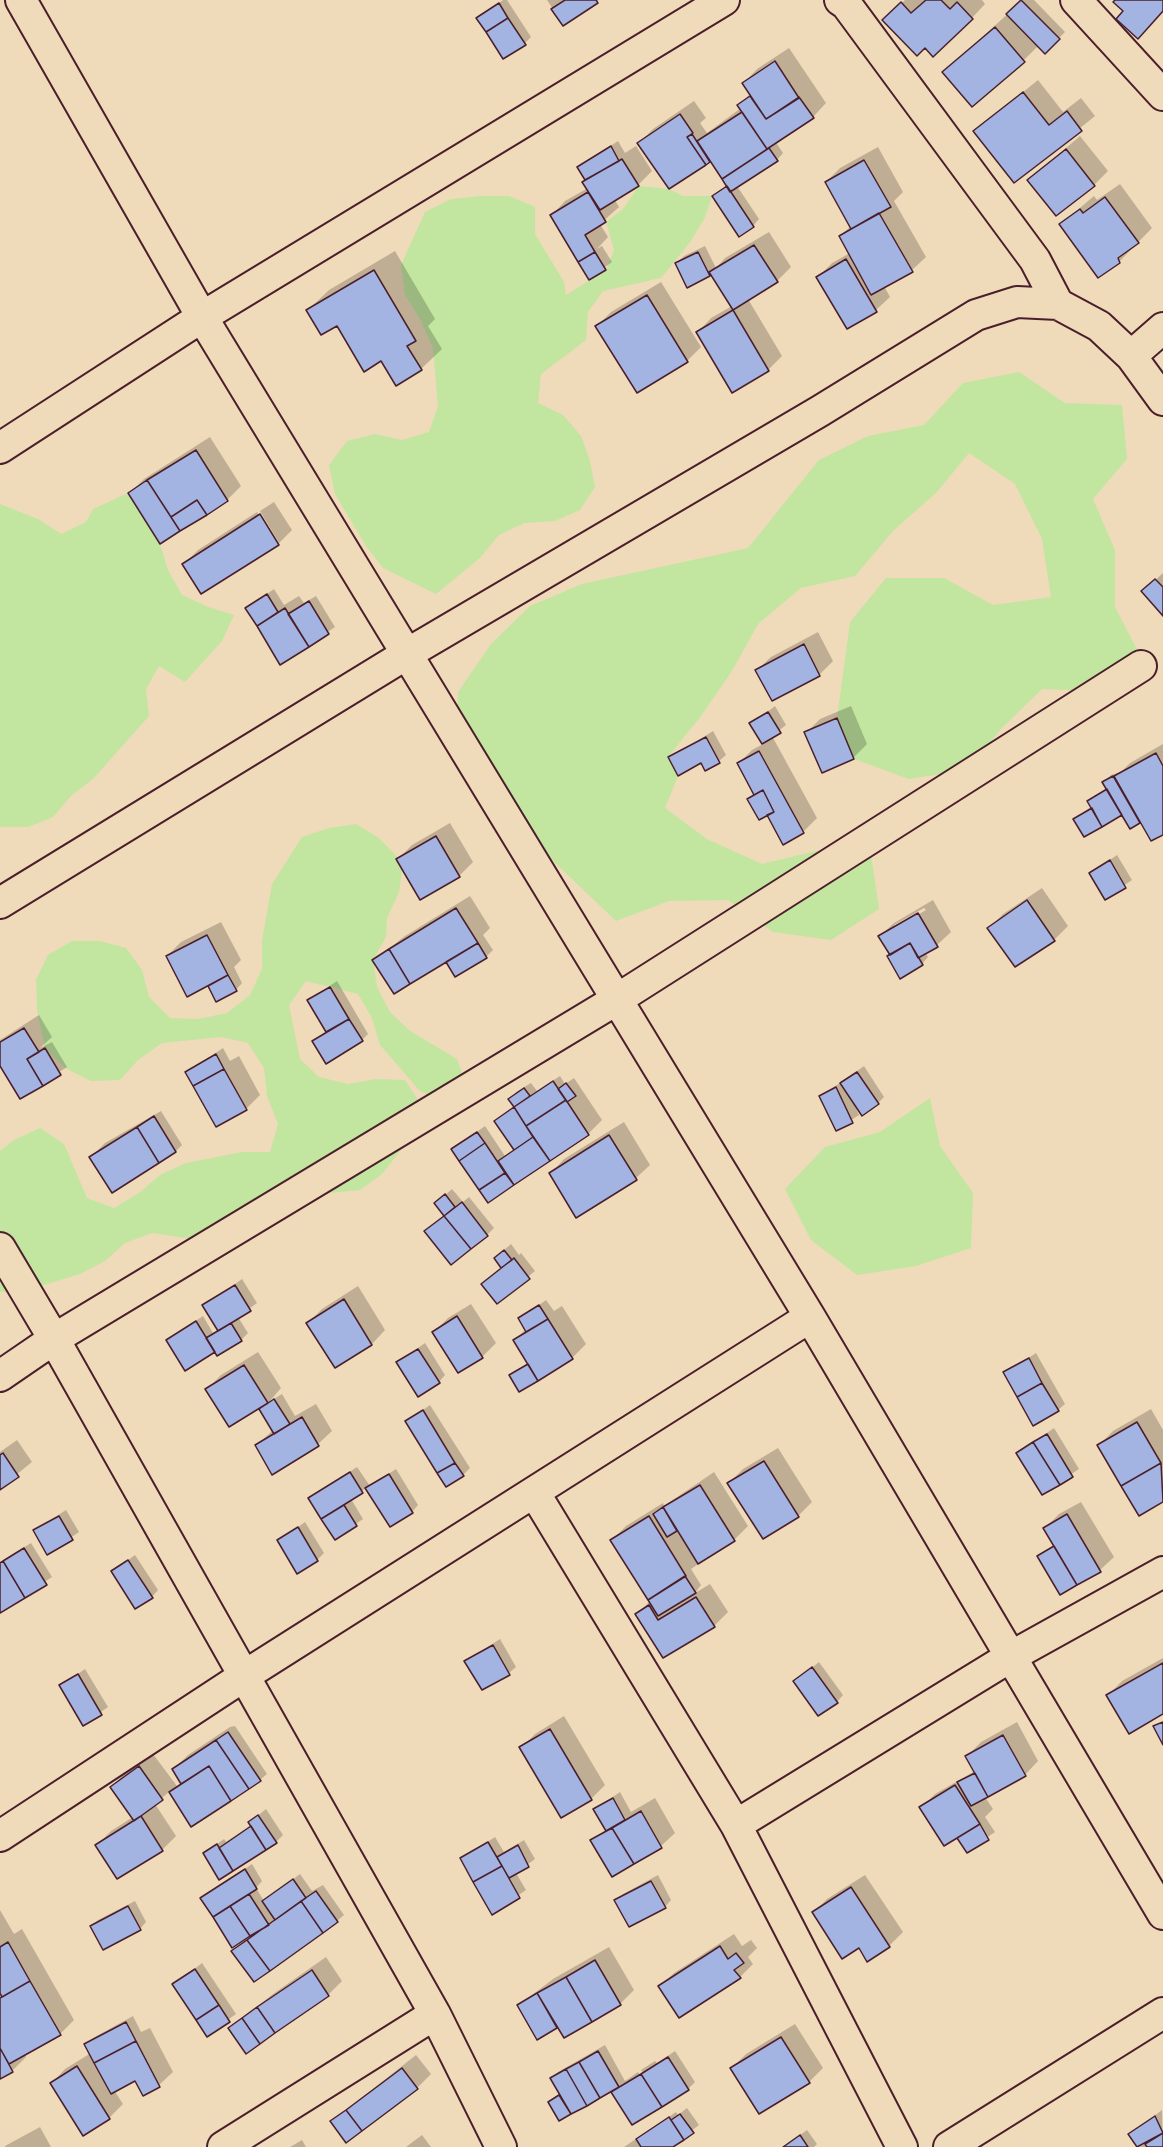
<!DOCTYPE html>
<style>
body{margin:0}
canvas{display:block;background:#efdab9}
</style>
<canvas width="1163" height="2147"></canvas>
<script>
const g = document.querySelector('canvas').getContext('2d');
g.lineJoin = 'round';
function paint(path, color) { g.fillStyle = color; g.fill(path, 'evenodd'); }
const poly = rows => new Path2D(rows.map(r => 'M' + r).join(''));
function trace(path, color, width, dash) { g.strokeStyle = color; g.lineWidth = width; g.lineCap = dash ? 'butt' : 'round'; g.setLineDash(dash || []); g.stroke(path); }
const green = poly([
 [639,186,669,189,683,196,712,196,705,217,691,241,661,278,603,291,588,312,586,340,541,374,538,403,563,415,581,436,590,461,595,487,580,510,555,521,524,523,499,535,480,558,436,594,383,568,366,546,335,494,329,465,347,441,375,434,402,440,429,432,438,406,433,348,420,319,405,295,401,265,425,212,451,199,481,196,509,196,535,207,535,234,564,282,566,295,606,270,614,250,606,222,623,209],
 [1019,372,1065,403,1122,405,1127,459,1093,499,1115,550,1115,607,1141,657,1099,691,1042,689,1002,728,967,770,909,779,854,759,837,718,850,622,886,578,944,578,993,605,1051,597,1042,539,1015,484,969,453,936,493,894,530,855,576,801,588,758,624,732,671,701,716,668,757,678,776,665,808,707,839,762,864,816,851,871,855,879,909,831,940,773,932,728,900,669,901,616,921,530,839,456,751,458,692,491,644,530,606,582,584,748,548,819,460,868,436,924,425,963,383],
 [128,493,160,544,168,570,182,595,208,607,234,615,222,641,185,682,159,666,146,689,149,716,93,779,71,796,53,817,28,827,0,827,0,504,38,519,61,534,86,522,93,509],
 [356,824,379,838,403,863,399,892,387,918,386,937,373,960,377,987,390,1012,410,1031,457,1059,467,1087,442,1103,420,1091,380,1045,372,1018,358,994,306,981,289,1005,300,1059,319,1077,348,1084,376,1079,405,1080,420,1103,416,1131,382,1174,360,1190,330,1193,304,1186,213,1242,152,1233,125,1243,105,1261,80,1274,24,1291,0,1292,0,1151,14,1140,40,1128,64,1144,87,1198,114,1208,139,1193,160,1175,186,1163,242,1152,270,1152,278,1124,267,1096,264,1068,248,1043,221,1037,162,1043,138,1060,120,1080,91,1081,65,1068,45,1048,37,1010,36,980,48,955,72,941,100,941,126,948,142,970,149,997,170,1018,198,1019,227,1013,250,995,262,969,262,941,272,884,302,837,329,828],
 [930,1098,940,1146,973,1193,971,1248,916,1266,857,1275,811,1240,785,1189,825,1147,880,1132]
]);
const shadow = poly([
 [503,0,507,0,531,37,525,43,478,19],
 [547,0,599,0,563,24],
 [905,0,982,0,985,4,972,18,884,20],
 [1023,0,1034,0,1065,32,1045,52,1039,45,1024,60,958,59],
 [789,48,826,103,813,117,775,141,783,153,777,160,737,186,759,219,753,226,714,196,728,185,711,160,669,187,639,143,653,129,694,101,706,118,700,123,707,133,741,108,739,105,751,93,744,83,757,69],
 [1038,80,1063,112,1081,98,1095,116,1015,181,975,131],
 [1080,136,1108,171,1094,185,1029,180],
 [618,141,625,153,636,146,652,171,638,185,614,199,619,207,600,224,608,237,597,249,602,246,612,262,590,278,552,215,565,201,588,188,587,180,579,167],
 [878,147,903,192,894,201,926,257,912,270,884,286,890,297,876,310,818,277,832,263,850,253,840,236,851,226,826,182,840,168],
 [1120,184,1152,228,1119,262,1099,276,1061,224,1094,196,1097,200],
 [769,232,791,267,777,281,748,299,782,356,768,370,698,332,711,318,732,306,712,273,709,275,677,263,684,256,705,246,716,268,725,258],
 [395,251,435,319,428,326,442,349,421,369,382,359,337,324,308,310,329,290],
 [661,282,701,347,687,361,637,391,597,326,611,312],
 [210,437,241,486,227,500,161,542,130,493,144,479],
 [274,502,292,530,278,544,184,564,198,550,257,512,276,543,279,543,260,511],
 [1163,573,1163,613,1150,585],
 [274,589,284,605,299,596,304,603,316,596,335,627,281,663,247,608],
 [818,632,833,661,820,674,772,699,757,670,771,657],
 [775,706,786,725,772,736,817,818,803,832,748,799,755,793,739,763,752,750,763,744,751,724],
 [851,706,867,744,853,758,823,771,806,733,820,719],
 [713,731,726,755,719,761,706,769,701,761,670,758],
 [1163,744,1163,833,1123,813,1075,819,1092,806,1089,801,1108,787,1104,782,1111,775,1121,772,1130,763],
 [450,823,473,862,459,876,398,859,412,845],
 [1117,855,1132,880,1105,898,1091,873],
 [1042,888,1068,926,1054,940,1016,965,989,928,1003,914],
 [470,896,490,928,483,935,493,950,486,957,447,960,374,960,405,936],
 [933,900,951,932,937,945,925,952,928,957,922,964,891,955,880,936,894,923],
 [924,908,926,910,894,929,894,925],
 [221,922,241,960,234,967,242,983,236,990,210,986,214,982,167,956,181,942],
 [337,981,368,1034,362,1040,314,1041,327,1030,309,1000],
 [39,1015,52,1037,40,1048,52,1042,67,1067,20,1097,0,1063,0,1040],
 [223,1048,230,1061,239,1056,260,1095,246,1109,187,1072],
 [864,1066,884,1097,878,1103,855,1106,859,1115,837,1129,821,1096],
 [560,1076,565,1084,574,1078,602,1120,588,1134,488,1201,453,1149,485,1126,505,1156,515,1149,496,1121,514,1106,510,1099,516,1092,531,1083,537,1091],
 [161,1111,182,1145,176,1151,91,1157,105,1143],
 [624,1122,650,1165,636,1178,577,1216,551,1173,564,1159],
 [452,1189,463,1202,469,1197,494,1228,487,1235,446,1215,436,1203],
 [511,1244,519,1255,521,1253,535,1271,497,1302,503,1267,495,1258],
 [242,1279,257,1303,238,1317,248,1333,241,1340,215,1350,167,1340,203,1316,213,1333,219,1330,204,1306],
 [358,1286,385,1330,372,1344,335,1366,308,1323,322,1309],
 [546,1300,554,1311,562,1306,586,1344,572,1358,511,1376,529,1362,515,1340,526,1329,520,1319],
 [471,1304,496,1343,482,1357,434,1332,448,1318],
 [425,1343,445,1375,439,1382,398,1362],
 [258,1352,281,1388,269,1402,282,1394,295,1416,316,1404,332,1431,318,1444,273,1473,256,1446,273,1430,261,1409,266,1404,207,1389,221,1375],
 [1036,1353,1065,1404,1058,1410,1005,1373],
 [430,1405,470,1468,463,1475,407,1421],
 [1151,1409,1163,1430,1163,1500,1139,1514,1099,1445,1113,1431],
 [1054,1428,1079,1469,1043,1493,1018,1453],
 [17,1440,32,1462,0,1488,0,1452],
 [778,1448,812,1502,798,1516,729,1483,743,1469],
 [357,1467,370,1486,396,1469,418,1505,412,1512,367,1487,351,1499,363,1519,335,1538,310,1498],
 [714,1472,748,1526,734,1540,691,1569,701,1585,695,1593,710,1584,728,1612,714,1626,663,1656,637,1614,650,1601,612,1540,626,1526,663,1503,664,1506],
 [1081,1502,1114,1557,1100,1570,1039,1557,1055,1545,1045,1528,1059,1514],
 [66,1510,79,1532,48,1553,35,1530],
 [305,1522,324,1553,317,1560,279,1541],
 [31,1543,52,1577,0,1611,0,1562],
 [135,1555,158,1590,152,1597,112,1572],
 [500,1639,516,1667,509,1673,466,1661],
 [1163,1658,1163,1712,1108,1695,1122,1681],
 [819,1662,843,1695,837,1702,795,1681],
 [85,1669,108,1707,84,1724,60,1686],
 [564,1716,605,1785,591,1799,561,1816,521,1748,535,1734],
 [1017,1722,1038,1761,1025,1775,985,1797,993,1809,985,1817,995,1832,967,1851,959,1838,921,1808,935,1794,975,1771,967,1756,981,1742],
 [235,1726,267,1774,260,1780,192,1824,170,1791,155,1804,176,1836,162,1850,97,1845,111,1831,133,1817,111,1787,125,1773,153,1754,177,1786,182,1782,174,1769,188,1755,230,1727],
 [620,1792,631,1812,655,1798,675,1833,661,1846,612,1875,592,1840,607,1829,595,1809],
 [266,1809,283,1835,276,1842,205,1853,224,1839,226,1842,252,1825,250,1822],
 [495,1837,504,1852,524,1840,535,1859,516,1873,526,1890,492,1913,461,1859],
 [252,1864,262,1881,256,1888,264,1901,300,1874,312,1891,323,1885,344,1915,337,1921,233,1951,244,1940,202,1898],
 [658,1875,671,1900,665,1907,616,1900,623,1894],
 [865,1875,903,1932,889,1946,860,1946,814,1912,827,1899],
 [135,1901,146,1922,140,1929,92,1926,98,1920],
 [0,1910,14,1934,22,1929,74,2020,60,2034,25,2054,26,2057,12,2071,0,2077],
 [734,1934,742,1946,751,1940,757,1948,748,1957,753,1964,740,1977,660,1986,674,1973],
 [609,1947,634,1990,620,2004,558,2025,538,2038,519,2005,553,1979],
 [326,1957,342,1981,328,1995,246,2052,230,2028,273,1994],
 [202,1963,236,2014,207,2035,174,1985],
 [133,2016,141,2032,150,2028,173,2072,159,2085,144,2094,135,2079,114,2090,123,2104,109,2118,52,2083,65,2069,91,2053,86,2044,93,2038],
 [795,2024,823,2068,809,2082,732,2068,746,2054],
 [605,2045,625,2081,638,2072,659,2104,662,2104,641,2070,655,2061,657,2063,675,2051,695,2082,688,2089,633,2123,613,2093,618,2086,559,2119,549,2102,560,2093,552,2078,558,2072],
 [416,2055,431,2074,417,2088,347,2140,332,2121],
 [687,2108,699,2125,670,2147,624,2147,676,2112,678,2115],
 [1162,2110,1163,2147,1138,2147,1130,2134],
 [40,2127,51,2147,5,2147,5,2146],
 [807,2130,817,2144,814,2147,783,2147],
 [422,2135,431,2147,406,2147],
 [302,2140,306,2147,290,2147]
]);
const building = poly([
 [565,0,596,0,598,3,563,26,551,9,565,0],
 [926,0,941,0,950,9,957,2,973,19,933,57,925,48,917,56,882,20,901,2,911,13,926,0],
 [1021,0,1060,39,1045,54,1006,14,1021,0],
 [1115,0,1163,0,1163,11,1138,39,1116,19,1123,11,1113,2,1115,0],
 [499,3,508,18,486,32,476,18,499,3],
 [508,18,526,45,503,59,486,32,508,18],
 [995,27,1025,62,972,107,942,72,995,27],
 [775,61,799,98,766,119,742,83,775,61],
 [1023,92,1049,125,1067,111,1082,131,1014,183,973,131,1023,92],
 [750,96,766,119,799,97,814,118,767,149,737,105,750,96],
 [742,112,767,149,722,179,697,141,742,112],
 [680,114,693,133,687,137,706,165,669,189,637,143,680,114],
 [692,134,710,162,706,165,687,137,692,134],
 [611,146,619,161,585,180,577,167,611,146],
 [769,148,778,161,730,192,722,179,769,148],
 [1066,149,1095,186,1056,216,1027,180,1066,149],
 [622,159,639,186,600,210,582,182,622,159],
 [864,160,891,207,851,229,825,182,864,160],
 [727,186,754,227,739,237,712,196,727,186],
 [588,192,606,222,585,235,595,252,578,262,550,215,588,192],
 [1105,197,1139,243,1118,258,1120,263,1098,278,1059,224,1080,209,1083,213,1105,197],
 [879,213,913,272,871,295,839,236,879,213],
 [754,245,778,282,733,310,709,272,754,245],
 [595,252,606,270,589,280,578,262,595,252],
 [698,252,710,276,687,288,675,263,698,252],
 [846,259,877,312,847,329,816,277,846,259],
 [374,270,416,341,407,346,422,370,396,386,381,361,364,372,337,326,321,335,306,310,374,270],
 [647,295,688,362,637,393,595,326,647,295],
 [733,310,769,371,732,393,696,332,733,310],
 [196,450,228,501,207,515,197,500,171,517,147,480,196,450],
 [147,480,180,531,160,544,128,493,147,480],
 [197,500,207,515,180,531,171,517,197,500],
 [260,514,279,545,201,594,182,564,260,514],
 [1155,579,1163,587,1163,616,1141,591,1155,579],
 [267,594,278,612,257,626,245,608,267,594],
 [309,601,329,634,309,647,288,614,309,601],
 [285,608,309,647,280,665,257,626,285,608],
 [804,644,820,676,772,701,755,670,804,644],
 [768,712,781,733,762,744,749,723,768,712],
 [837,718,854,759,822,773,804,732,837,718],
 [706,737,720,763,705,771,701,763,678,776,668,757,706,737],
 [759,751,804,833,783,845,767,815,774,812,763,790,754,795,737,763,759,751],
 [1156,753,1163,766,1163,835,1151,841,1114,776,1156,753],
 [1113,776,1140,823,1130,829,1102,782,1113,776],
 [1107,789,1122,815,1102,827,1087,801,1107,789],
 [763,790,774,812,759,820,747,799,763,790],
 [1092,808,1102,827,1084,837,1073,819,1092,808],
 [436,836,460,877,420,900,396,859,436,836],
 [1110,860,1126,888,1105,900,1089,873,1110,860],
 [1027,900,1055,941,1015,967,987,928,1027,900],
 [456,908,478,943,410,984,389,949,456,908],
 [918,913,938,947,918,958,910,943,890,955,878,936,918,913],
 [207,935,228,975,187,997,166,956,207,935],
 [478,943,487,958,455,977,446,962,478,943],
 [910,943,923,965,900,979,887,956,910,943],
 [389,949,410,984,394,994,372,960,389,949],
 [228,975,237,991,216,1002,208,986,228,975],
 [330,987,349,1019,326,1032,307,1000,330,987],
 [349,1019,363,1041,326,1064,312,1041,349,1019],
 [24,1028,39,1052,27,1059,43,1086,20,1099,0,1066,0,1042,24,1028],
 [45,1048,61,1075,43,1086,27,1059,45,1048],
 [216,1054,224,1069,193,1086,185,1072,216,1054],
 [224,1069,247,1110,216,1127,193,1086,224,1069],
 [857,1072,879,1104,862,1116,840,1083,857,1072],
 [553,1081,566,1100,526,1126,514,1107,553,1081],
 [566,1083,576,1096,567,1102,558,1089,566,1083],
 [836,1087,853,1123,836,1131,819,1096,836,1087],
 [524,1088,530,1096,514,1107,508,1099,524,1088],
 [566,1100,589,1135,550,1161,526,1126,566,1100],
 [514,1107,533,1137,514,1150,494,1121,514,1107],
 [154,1116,176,1152,159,1163,137,1127,154,1116],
 [137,1127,159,1163,112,1193,89,1157,137,1127],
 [477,1132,485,1143,459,1161,451,1149,477,1132],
 [609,1135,637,1180,576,1218,549,1173,609,1135],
 [533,1137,550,1161,514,1185,498,1161,533,1137],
 [485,1143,505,1173,479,1190,459,1161,485,1143],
 [505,1173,514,1185,488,1203,479,1190,505,1173],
 [445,1194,455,1207,444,1216,434,1203,445,1194],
 [462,1202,488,1236,471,1249,444,1216,462,1202],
 [444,1216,471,1249,451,1265,424,1231,444,1216],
 [504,1250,512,1260,501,1268,494,1258,504,1250],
 [514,1258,530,1279,497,1304,481,1284,514,1258],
 [235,1285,251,1311,218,1331,202,1305,235,1285],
 [344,1299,372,1345,335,1368,306,1323,344,1299],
 [539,1305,548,1319,526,1332,518,1318,539,1305],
 [457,1316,483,1358,458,1373,432,1332,457,1316],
 [548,1319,573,1359,538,1381,513,1340,548,1319],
 [196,1321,215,1352,185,1371,166,1340,196,1321],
 [231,1323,242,1341,217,1356,206,1338,231,1323],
 [418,1349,440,1383,418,1397,396,1362,418,1349],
 [1029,1358,1042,1383,1017,1397,1003,1372,1029,1358],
 [528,1364,538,1381,519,1392,509,1375,528,1364],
 [244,1365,268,1403,229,1427,205,1389,244,1365],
 [1042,1383,1059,1411,1033,1426,1017,1397,1042,1383],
 [274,1399,290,1424,274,1434,259,1409,274,1399],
 [423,1410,455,1463,437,1473,405,1421,423,1410],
 [302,1417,319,1446,272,1475,255,1445,302,1417],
 [1137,1422,1161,1463,1121,1486,1097,1445,1137,1422],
 [1047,1434,1073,1477,1060,1485,1033,1442,1047,1434],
 [1033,1442,1060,1485,1042,1495,1016,1453,1033,1442],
 [3,1453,19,1477,0,1490,0,1455,3,1453],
 [764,1461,799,1517,763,1539,727,1483,764,1461],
 [455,1463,464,1476,446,1487,437,1473,455,1463],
 [1161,1463,1163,1502,1139,1516,1121,1486,1161,1463],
 [350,1472,363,1493,321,1519,308,1498,350,1472],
 [389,1474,413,1513,390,1527,365,1488,389,1474],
 [700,1485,735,1541,698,1564,663,1507,700,1485],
 [344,1505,357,1526,335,1540,321,1519,344,1505],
 [663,1507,677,1531,667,1537,653,1514,663,1507],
 [1067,1514,1101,1572,1077,1585,1043,1528,1067,1514],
 [59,1516,73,1540,47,1555,33,1530,59,1516],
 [649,1516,686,1576,648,1600,610,1540,649,1516],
 [298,1527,318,1561,297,1574,277,1540,298,1527],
 [1054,1546,1077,1585,1060,1595,1037,1556,1054,1546],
 [24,1548,47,1585,25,1598,3,1561,24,1548],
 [128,1560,153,1598,135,1609,111,1571,128,1560],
 [3,1561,25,1598,0,1613,0,1563,3,1561],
 [685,1576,696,1593,658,1616,648,1600,685,1576],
 [696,1597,715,1627,663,1658,635,1614,649,1605,658,1620,696,1597],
 [493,1645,510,1675,482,1690,464,1661,493,1645],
 [1163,1663,1163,1714,1129,1734,1106,1695,1163,1663],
 [812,1667,838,1703,818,1716,793,1681,812,1667],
 [78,1674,102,1715,83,1726,59,1685,78,1674],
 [1163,1722,1163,1745,1153,1726,1163,1722],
 [550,1729,592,1800,561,1818,519,1747,550,1729],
 [228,1732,261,1781,249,1789,216,1740,228,1732],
 [1003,1735,1026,1776,988,1797,965,1756,1003,1735],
 [216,1740,249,1789,231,1801,209,1766,181,1784,172,1769,216,1740],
 [139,1766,163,1800,134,1821,110,1787,139,1766],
 [209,1766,231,1801,191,1827,169,1792,209,1766],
 [975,1773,988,1797,971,1806,957,1782,975,1773],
 [955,1785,980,1824,944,1846,919,1807,955,1785],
 [613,1798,625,1820,606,1831,593,1809,613,1798],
 [641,1811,662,1848,634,1864,612,1828,641,1811],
 [258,1815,277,1843,266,1850,248,1822,258,1815],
 [141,1816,163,1851,117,1879,95,1845,141,1816],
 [980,1824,989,1840,967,1853,957,1838,980,1824],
 [251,1826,266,1850,233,1871,219,1848,251,1826],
 [612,1828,634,1864,612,1877,590,1840,612,1828],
 [488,1842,502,1866,473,1882,460,1858,488,1842],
 [217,1844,233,1871,219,1880,203,1853,217,1844],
 [518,1845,529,1867,509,1878,497,1857,518,1845],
 [502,1866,520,1898,492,1915,473,1882,502,1866],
 [245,1869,257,1889,213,1917,200,1898,245,1869],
 [293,1879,306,1898,275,1920,262,1901,293,1879],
 [651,1881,666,1908,629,1927,614,1900,651,1881],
 [851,1887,890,1947,867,1962,859,1948,842,1959,812,1912,851,1887],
 [316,1891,338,1922,323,1933,301,1901,316,1891],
 [249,1894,269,1925,250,1936,230,1906,249,1894],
 [301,1901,323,1933,270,1971,247,1940,301,1901],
 [128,1906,141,1930,103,1950,90,1926,128,1906],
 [230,1906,250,1936,232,1948,213,1917,230,1906],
 [247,1940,270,1971,254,1982,231,1951,247,1940],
 [8,1942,30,1981,2,1997,0,1993,0,1947,8,1942],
 [720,1946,728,1959,736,1953,744,1963,734,1970,741,1978,679,2018,658,1986,720,1946],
 [595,1960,621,2005,592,2022,566,1977,595,1960],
 [195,1969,219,2005,196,2020,172,1984,195,1969],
 [312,1970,329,1996,275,2033,257,2007,312,1970],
 [566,1977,592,2022,564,2038,537,1993,566,1977],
 [30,1981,61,2035,9,2064,0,2048,0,1998,30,1981],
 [537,1993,557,2028,537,2040,517,2005,537,1993],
 [219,2005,230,2022,207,2037,196,2020,219,2005],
 [257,2007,275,2033,260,2044,242,2018,257,2007],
 [242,2018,260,2044,246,2054,228,2028,242,2018],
 [126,2022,136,2041,94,2063,84,2044,126,2022],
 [781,2037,810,2083,759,2114,730,2068,781,2037],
 [136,2041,160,2087,143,2096,135,2081,111,2094,94,2063,136,2041],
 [0,2048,13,2072,0,2079,0,2048],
 [598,2051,619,2087,600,2098,579,2062,598,2051],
 [668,2057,689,2090,662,2107,641,2074,668,2057],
 [579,2062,600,2098,587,2106,566,2069,579,2062],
 [77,2066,110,2119,83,2136,50,2083,77,2066],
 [402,2068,418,2089,362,2131,346,2110,402,2068],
 [566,2069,587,2106,571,2114,550,2078,566,2069],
 [641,2074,662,2107,632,2125,611,2092,641,2074],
 [559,2095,571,2114,559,2121,548,2102,559,2095],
 [346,2110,362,2131,346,2143,330,2121,346,2110],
 [680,2114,694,2133,684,2140,671,2120,680,2114],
 [1155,2116,1163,2133,1137,2147,1128,2134,1155,2116],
 [669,2117,684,2140,673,2147,641,2147,636,2139,669,2117],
 [1163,2133,1163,2147,1147,2147,1145,2144,1163,2133],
 [800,2135,808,2147,783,2147,800,2135]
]);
const street = poly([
 [21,0,202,317,810,1317,1163,1914],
 [840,0,846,4,1035,260,1058,304,1099,326,1131,356,1163,400],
 [1076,0,1163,95],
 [1131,356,1163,328],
 [0,448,202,317,724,0],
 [0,903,405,655,820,411,976,315,1017,302,1058,304],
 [0,1248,54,1339,435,2014,501,2147],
 [0,1376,54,1339,616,1000,1141,666],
 [534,1492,736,1825,902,2147],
 [736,1825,1010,1657,1163,1572],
 [0,1836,244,1676,810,1317],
 [223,2147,435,2014],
 [949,2147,1163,2013]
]);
paint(green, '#c2e6a0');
paint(shadow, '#0003');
paint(building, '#a3b4e3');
trace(building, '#4a1f2b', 1.5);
trace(street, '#4a1f2b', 34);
trace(street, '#efdab9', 30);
</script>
